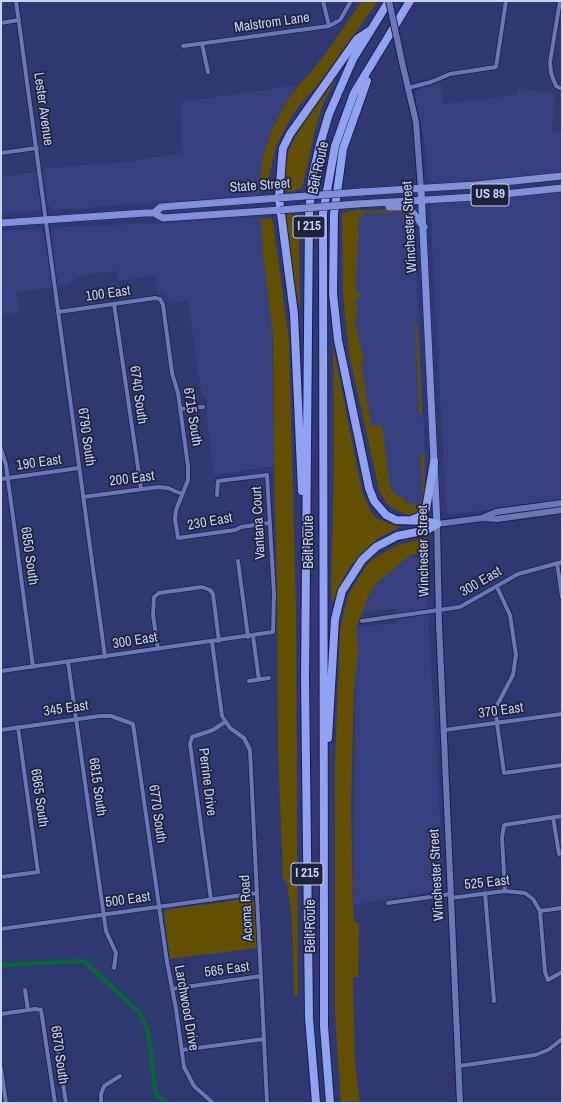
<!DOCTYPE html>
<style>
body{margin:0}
#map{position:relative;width:563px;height:1104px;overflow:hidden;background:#2f3870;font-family:"Archivo Narrow",sans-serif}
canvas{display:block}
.frame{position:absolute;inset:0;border:2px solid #cad3f5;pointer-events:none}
</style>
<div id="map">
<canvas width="563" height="1104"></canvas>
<div class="frame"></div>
</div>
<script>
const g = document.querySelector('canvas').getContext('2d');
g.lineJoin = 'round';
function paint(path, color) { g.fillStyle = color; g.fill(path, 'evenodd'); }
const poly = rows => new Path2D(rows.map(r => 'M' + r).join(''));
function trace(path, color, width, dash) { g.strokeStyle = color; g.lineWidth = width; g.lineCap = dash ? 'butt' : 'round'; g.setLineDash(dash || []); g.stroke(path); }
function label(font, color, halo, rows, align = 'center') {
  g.font = font + ' "Archivo Narrow",sans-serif'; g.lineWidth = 3.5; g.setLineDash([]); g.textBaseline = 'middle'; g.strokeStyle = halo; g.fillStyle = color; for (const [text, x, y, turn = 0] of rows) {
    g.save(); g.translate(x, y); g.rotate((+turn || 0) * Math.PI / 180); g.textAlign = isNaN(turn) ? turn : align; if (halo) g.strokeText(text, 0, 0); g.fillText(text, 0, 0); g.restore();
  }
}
const built = poly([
 [440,83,443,104,516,95,519,88,555,94,552,132,562,131,562,172,436,185,431,183,428,177,425,145,415,93,417,89],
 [298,85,288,99,272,129,267,144,261,170,260,195,55,210,48,205,43,169,133,161,182,153,181,102],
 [37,172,41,205,40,210,1,214,1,177],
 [562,191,562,501,448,515,446,510,430,204],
 [398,208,414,218,427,495,426,506,410,508,392,496,369,422,354,325,356,209,372,210],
 [262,216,272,316,274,466,214,475,206,412,207,411,206,397,202,397,188,301,170,304,166,294,157,291,154,276,118,281,117,271,85,274,58,289,51,232,53,229,57,227,169,223],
 [36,229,41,230,44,234,52,287,17,292,19,312,1,315,1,231],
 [408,557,425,557,444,890,353,905,356,627,397,623,396,609,363,612,367,599,376,584]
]);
const green = poly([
 [362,1,378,1,321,81,294,112,276,146,268,181,269,187,261,193,261,170,264,154,272,129,288,99,324,56],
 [337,74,338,75,323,104,317,123,302,188,291,192,285,191,285,173,289,149,304,121],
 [401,209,408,211,413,218,414,254,409,254,409,251,412,251,411,220,407,220,403,215,402,212,364,213,363,216,359,217,356,276,356,292,360,293,359,299,355,300,355,305,358,306,355,323,364,360,361,362,371,426,382,425,390,488,397,496,406,499,405,503,409,503,409,505,421,504,423,488,420,456,424,453,425,497,422,510,412,517,392,508,386,503,379,490,349,353,343,295,342,213,356,210,372,211],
 [290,214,299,218,300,314,285,216],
 [261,218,270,218,273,221,289,341,296,610,298,996,294,995,292,922,287,881,283,880,278,748,277,591,274,466,273,335,263,253],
 [412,326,418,326,422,413,416,413,419,411,417,359,415,358,417,356,416,327],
 [333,345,362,491,370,510,376,518,392,525,401,527,380,537,352,564,344,577,335,603,331,598,334,460],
 [425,537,428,542,428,549,408,557,376,584,367,599,363,612,356,628,358,653,354,689,351,806,353,905,354,919,356,923,359,923,358,977,353,977,355,1063,360,1103,341,1103,335,1013,335,762,340,629,348,596,365,567,372,560,391,548],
 [251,898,254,902,257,948,170,959,164,915,165,910]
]);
const canal = poly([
 [1,965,84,961,140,1013,148,1032,156,1095,167,1103]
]);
const street = poly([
 [16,1,105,657],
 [323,1,329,26],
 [560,1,550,62,551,73,556,86,562,89],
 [1,23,19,20],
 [202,44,208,72],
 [183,46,329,26,340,20,351,1],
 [408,88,431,82,450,74,496,67,506,1],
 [1,153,37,148],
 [114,304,141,488],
 [58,312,155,298,160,299,163,305,172,373,178,393,188,466,188,480,176,510,175,519,178,538,235,530,241,527,269,523],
 [180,409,203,407],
 [1,449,6,465,33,667],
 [1,479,79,468],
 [83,497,158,487,168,488,182,494],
 [238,561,248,637],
 [557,563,562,597],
 [497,587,510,615,516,655,513,675,495,709,504,773,562,765],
 [362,621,460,607,518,574,562,562],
 [253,636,259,680],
 [212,642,222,716,230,728,244,738,250,750,267,1103],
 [158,649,153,615,154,597,159,593,202,587,210,590,213,594,219,641],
 [68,662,106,931,116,953,114,968],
 [1,671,273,632,274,594,267,475,218,481,217,495],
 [249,681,269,678],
 [1,730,100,716,111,716,133,724,167,962,176,1009,184,1067,194,1086,213,1103],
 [444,730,562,714],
 [553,817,559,854],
 [1,877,38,872,18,727],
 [505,891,502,838,504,825,562,816],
 [485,893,494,1001],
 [451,898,505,891,525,893,533,899,540,911,545,972,548,980,562,972],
 [211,900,190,744,192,737,213,730,225,722],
 [388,903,451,894],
 [540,911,562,908],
 [1,929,257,893],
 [172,989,261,976],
 [25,990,28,1010],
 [1,1014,35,1009,41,1010,55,1103],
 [55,1031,66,1103],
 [182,1050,264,1039],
 [459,1066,535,1055,548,1050,562,1039],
 [1,1068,6,1103],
 [101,1103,101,1094,104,1086,120,1076]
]);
const secondary = poly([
 [402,62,416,122,421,189],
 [484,517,496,512,562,503],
 [460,1103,439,624,437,524,483,518,497,519,562,510]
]);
const primary = poly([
 [421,189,437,524],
 [361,192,475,185,562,176],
 [357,204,475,197,562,188],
 [389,207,405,207,410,209,424,227],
 [154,213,161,207,279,198],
 [1,223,145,213,154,213,163,218,280,210]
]);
const highway = poly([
 [367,81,343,149,334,214,333,293,338,340,369,488,374,501,386,515,396,520,426,521,437,524],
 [302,491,294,314,279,198,282,157,283,148,290,134,357,39,369,31],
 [411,520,419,517,426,509,434,462],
 [328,738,335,619,342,591,362,560,376,547,397,536,427,530,437,524],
 [316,1103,309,1018,305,679,309,215,312,179,320,144,329,114,353,59,389,1],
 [330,1103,324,1026,324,963,323,213,335,146,354,93,410,1]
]);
const secondaryBridge = poly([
 [389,1,402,62]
]);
const primaryBridge = poly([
 [279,198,361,192],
 [280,210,357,204]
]);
const shields = [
 [490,195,38],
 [309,227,32],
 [307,874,32]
];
const shieldNames = [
 ["US 89",490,195],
 ["I 215",309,227],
 ["I 215",307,874]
];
const streetNames = [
 ["Malstrom Lane",272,23,-8],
 ["Lester Avenue",43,109,82],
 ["Belt Route",319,168,-78],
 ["State Street",260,186,-4],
 ["Winchester Street",410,227,-93],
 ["100 East",108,294,-8],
 ["6740 South",138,395,82],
 ["6715 South",192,417,81],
 ["6790 South",86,437,82],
 ["190 East",39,463,-8],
 ["200 East",132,479,-7],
 ["230 East",210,522,-10],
 ["Vantana Court",259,523,-93],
 ["Belt Route",309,542,-90],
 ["Winchester Street",424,551,-91],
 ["6850 South",29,556,82],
 ["300 East",481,582,-30],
 ["300 East",135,641,-9],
 ["345 East",66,709,-8],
 ["370 East",501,711,-8],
 ["Perrine Drive",207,782,83],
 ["6815 South",97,787,82],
 ["6865 South",39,798,82],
 ["6770 South",157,814,82],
 ["Winchester Street",437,875,-93],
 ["525 East",487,883,-6],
 ["500 East",128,900,-8],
 ["Acoma Road",247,908,-93],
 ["Belt Route",311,926,-90],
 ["565 East",227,970,-8],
 ["Larchwood Drive",186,1008,80],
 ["6870 South",59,1055,82]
];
paint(built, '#36407f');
paint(green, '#624f00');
trace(canal, '#0d6537', 4.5);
trace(street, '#181d53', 5.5);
trace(secondary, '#181d53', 8);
trace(primary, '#181d53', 8);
trace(highway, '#181d53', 10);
trace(street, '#6a78b6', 4);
trace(secondary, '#6a78b6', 6);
trace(primary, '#8191d9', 7);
trace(highway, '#91a2f0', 8);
trace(secondaryBridge, '#181d53', 8, []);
trace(primaryBridge, '#181d53', 8, []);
trace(secondaryBridge, '#6a78b6', 6);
trace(primaryBridge, '#8191d9', 7);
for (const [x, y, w] of shields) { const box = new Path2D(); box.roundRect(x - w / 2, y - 11, w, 22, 3); g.fillStyle = '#1d233c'; g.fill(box); trace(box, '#cad3f5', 1); }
label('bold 13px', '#cad3f5', null, shieldNames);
label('14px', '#cad3f5', '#1d233c', streetNames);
</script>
